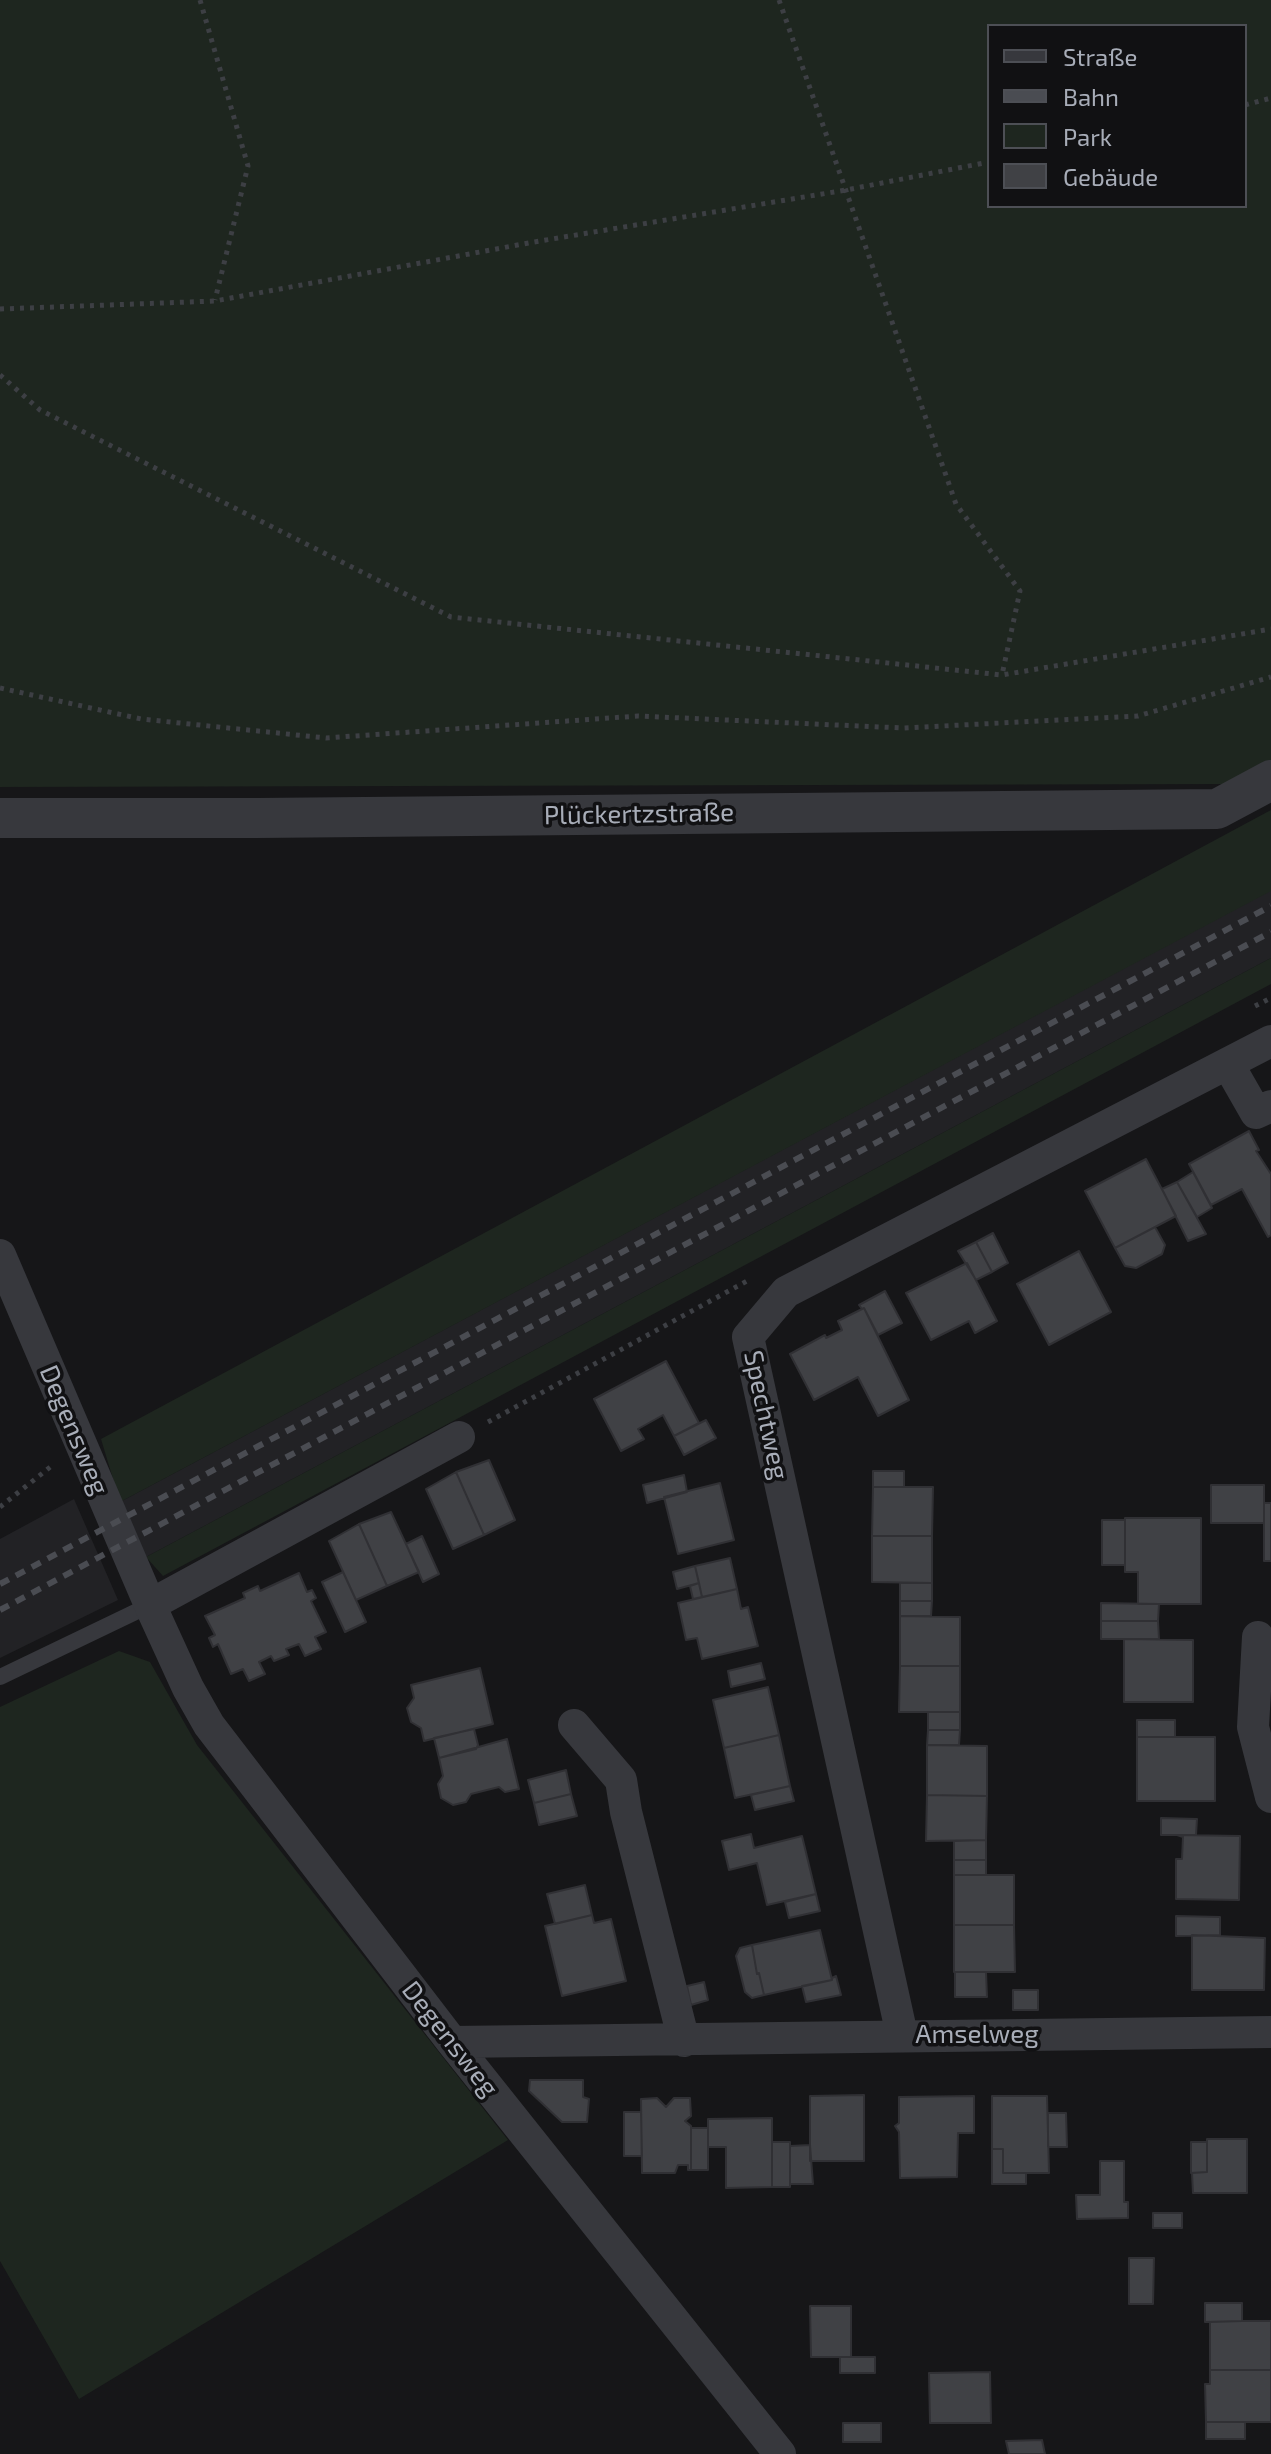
<!DOCTYPE html>
<meta charset="utf-8">
<style>
body{margin:0}
#map{position:relative;width:1271px;height:2454px;overflow:hidden;background:#161618;font-family:"Exo 2",sans-serif}
canvas{display:block}
.legend{position:absolute;left:987px;top:24px;width:260px;height:184px;box-sizing:border-box;background:#111113;border:2px solid #4d4f55;margin:0;padding:10px 14px;list-style:none;font-size:24px;color:#a8adb8}
.legend li{display:flex;align-items:center;gap:16px;height:40px}
.legend b{width:40px;border:2px solid #4d4f55}
</style>
<div id="map">
<canvas width="1271" height="2454"></canvas>
<ul class="legend">
<li><b style="height:10px;background:#37383d"></b>Straße</li>
<li><b style="height:10px;background:#4a4c52"></b>Bahn</li>
<li><b style="height:22px;background:#1e261f"></b>Park</li>
<li><b style="height:22px;background:#404145"></b>Gebäude</li>
</ul>
</div>
<script>
const g = document.querySelector('canvas').getContext('2d');
g.lineJoin = 'round';
function paint(path, color) { g.fillStyle = color; g.fill(path, 'evenodd'); }
const poly = rows => new Path2D(rows.map(r => 'M' + r).join(''));
function trace(path, color, width, dash) { g.strokeStyle = color; g.lineWidth = width; g.lineCap = dash ? 'butt' : 'round'; g.setLineDash(dash || []); g.stroke(path); }
function label(font, color, halo, rows, align = 'center') {
  g.font = font + ' "Exo 2",sans-serif'; g.lineWidth = 7; g.setLineDash([]); g.textBaseline = 'middle'; g.strokeStyle = halo; g.fillStyle = color; for (const [text, x, y, turn = 0] of rows) {
    g.save(); g.translate(x, y); g.rotate((+turn || 0) * Math.PI / 180); g.textAlign = isNaN(turn) ? turn : align; if (halo) g.strokeText(text, 0, 0); g.fillText(text, 0, 0); g.restore();
  }
}
const built = poly([
 [1271,890,1271,958,146,1557,120,1502],
 [74,1499,118,1600,0,1658,0,1539]
]);
const green = poly([
 [0,0,1271,0,1271,762,1229,784,0,787],
 [989,26,1245,26,1245,206,989,206],
 [1271,810,1271,891,120,1502,101,1439],
 [1271,958,1271,984,163,1576,146,1557],
 [119,1651,150,1662,197,1745,508,2140,79,2399,0,2261,0,1707]
]);
const building = poly([
 [1249,1131,1259,1150,1256,1151,1271,1174,1271,1235,1268,1237,1242,1189,1211,1205,1189,1164,1249,1131],
 [1146,1159,1176,1216,1115,1248,1085,1191,1146,1159],
 [1193,1172,1212,1208,1197,1217,1177,1182,1193,1172],
 [1177,1182,1206,1234,1188,1241,1162,1189,1177,1182],
 [1155,1227,1165,1245,1162,1254,1136,1268,1125,1266,1115,1248,1155,1227],
 [993,1233,1008,1263,992,1272,976,1242,993,1233],
 [976,1242,992,1272,976,1280,958,1251,976,1242],
 [1079,1251,1111,1312,1049,1345,1017,1284,1079,1251],
 [967,1263,997,1321,975,1333,969,1321,931,1340,906,1293,967,1263],
 [885,1291,902,1323,878,1335,864,1308,862,1309,859,1305,885,1291],
 [864,1308,909,1400,878,1416,858,1377,814,1400,790,1354,825,1335,826,1338,842,1330,838,1321,864,1308],
 [666,1361,699,1423,674,1436,663,1415,638,1429,644,1439,621,1451,594,1399,666,1361],
 [706,1420,716,1438,684,1455,674,1436,706,1420],
 [489,1460,515,1520,484,1535,456,1472,489,1460],
 [873,1471,904,1471,904,1487,873,1487,873,1471],
 [456,1472,484,1535,453,1549,426,1489,456,1472],
 [684,1475,687,1492,647,1503,643,1485,684,1475],
 [720,1483,734,1540,678,1554,664,1497,720,1483],
 [1211,1485,1264,1485,1264,1523,1211,1523,1211,1485],
 [873,1487,933,1487,932,1536,872,1536,873,1487],
 [1264,1503,1271,1503,1271,1561,1264,1561,1264,1503],
 [391,1512,419,1572,387,1586,359,1524,391,1512],
 [1125,1518,1201,1518,1201,1604,1138,1604,1138,1572,1125,1572,1125,1518],
 [1102,1520,1125,1520,1125,1565,1102,1565,1102,1520],
 [359,1524,387,1586,356,1600,329,1541,359,1524],
 [422,1536,439,1574,423,1582,406,1544,422,1536],
 [872,1536,932,1536,932,1583,872,1582,872,1536],
 [730,1558,737,1589,702,1597,695,1566,730,1558],
 [695,1566,699,1583,677,1589,673,1572,695,1566],
 [343,1572,366,1622,345,1632,322,1582,343,1572],
 [299,1573,307,1592,312,1590,316,1598,311,1601,326,1632,315,1637,321,1649,305,1656,299,1644,286,1649,289,1655,274,1661,271,1656,259,1662,265,1674,249,1681,243,1669,231,1674,218,1644,213,1647,209,1638,215,1635,205,1616,245,1598,243,1593,258,1586,260,1591,299,1573],
 [699,1583,702,1597,693,1599,690,1586,699,1583],
 [900,1583,932,1583,932,1601,900,1601,900,1583],
 [737,1589,741,1609,748,1607,758,1646,702,1659,697,1638,686,1640,678,1603,737,1589],
 [900,1601,932,1601,931,1616,900,1616,900,1601],
 [1101,1603,1159,1604,1158,1621,1101,1621,1101,1603],
 [900,1616,960,1617,960,1666,900,1666,900,1616],
 [1101,1621,1158,1621,1159,1639,1101,1639,1101,1621],
 [1124,1639,1193,1640,1193,1702,1124,1702,1124,1639],
 [761,1663,765,1679,731,1687,728,1671,761,1663],
 [900,1666,960,1666,960,1712,899,1712,900,1666],
 [480,1668,493,1724,424,1741,421,1728,411,1722,407,1708,414,1698,411,1685,480,1668],
 [768,1687,779,1735,724,1748,713,1700,768,1687],
 [928,1712,960,1712,960,1730,928,1730,928,1712],
 [1137,1720,1175,1720,1175,1737,1137,1737,1137,1720],
 [474,1729,478,1745,476,1749,439,1758,434,1738,474,1729],
 [928,1730,960,1730,959,1745,927,1745,928,1730],
 [779,1735,790,1786,735,1798,724,1748,779,1735],
 [1137,1737,1215,1737,1215,1801,1137,1801,1137,1737],
 [507,1739,519,1789,505,1792,499,1787,471,1794,466,1802,453,1805,441,1798,438,1784,443,1776,439,1758,507,1739],
 [927,1745,987,1746,987,1796,927,1795,927,1745],
 [566,1770,571,1794,534,1803,528,1780,566,1770],
 [790,1786,794,1801,755,1810,751,1795,790,1786],
 [571,1794,577,1816,539,1825,534,1803,571,1794],
 [927,1795,987,1796,986,1840,926,1841,927,1795],
 [1161,1818,1197,1819,1196,1835,1161,1835,1161,1818],
 [751,1834,754,1848,802,1836,816,1894,767,1905,757,1863,729,1870,722,1841,751,1834],
 [1177,1835,1240,1836,1239,1900,1176,1899,1176,1859,1182,1859,1183,1837,1177,1835],
 [986,1840,986,1860,954,1860,954,1841,986,1840],
 [954,1860,986,1860,986,1875,954,1875,954,1860],
 [954,1875,1014,1875,1014,1925,954,1925,954,1875],
 [585,1885,592,1915,555,1924,547,1894,585,1885],
 [816,1894,820,1911,789,1918,785,1902,816,1894],
 [592,1915,594,1923,611,1919,626,1981,562,1996,545,1926,592,1915],
 [1176,1916,1220,1917,1220,1935,1176,1936,1176,1916],
 [954,1925,1014,1925,1015,1972,954,1972,954,1925],
 [820,1930,832,1980,764,1995,759,1973,757,1974,752,1945,820,1930],
 [1192,1935,1265,1938,1264,1990,1192,1990,1192,1935],
 [752,1945,757,1974,759,1973,764,1995,752,1998,745,1992,736,1956,740,1948,752,1945],
 [955,1972,986,1972,987,1997,955,1997,955,1972],
 [836,1976,841,1995,806,2002,802,1986,832,1980,832,1978,836,1976],
 [704,1982,708,2000,691,2005,687,1986,704,1982],
 [1013,1990,1038,1990,1038,2010,1013,2010,1013,1990],
 [530,2080,583,2080,583,2097,589,2099,587,2122,562,2122,529,2091,530,2080],
 [864,2095,864,2161,810,2161,810,2096,864,2095],
 [974,2096,974,2133,958,2133,957,2177,900,2178,899,2132,895,2126,899,2123,899,2097,974,2096],
 [992,2096,1047,2096,1049,2173,1003,2173,1003,2149,992,2149,992,2096],
 [657,2098,666,2107,674,2098,690,2098,691,2116,685,2121,691,2126,691,2170,688,2170,688,2165,678,2165,675,2173,642,2173,641,2099,657,2098],
 [624,2112,641,2112,642,2156,624,2156,624,2112],
 [1048,2113,1066,2113,1067,2147,1048,2147,1048,2113],
 [772,2118,772,2187,726,2188,726,2147,708,2147,708,2119,772,2118],
 [691,2128,708,2128,708,2170,691,2170,691,2128],
 [1207,2139,1247,2139,1247,2193,1193,2193,1192,2173,1207,2172,1207,2139],
 [772,2142,790,2142,790,2187,772,2187,772,2142],
 [1191,2142,1207,2142,1207,2172,1191,2173,1191,2142],
 [810,2145,813,2184,790,2184,790,2146,810,2145],
 [992,2149,1003,2149,1003,2173,1026,2173,1026,2184,992,2184,992,2149],
 [1100,2161,1124,2161,1124,2202,1128,2202,1128,2218,1077,2219,1076,2195,1100,2195,1100,2161],
 [1153,2213,1182,2213,1182,2228,1153,2228,1153,2213],
 [1129,2258,1154,2258,1153,2304,1129,2304,1129,2258],
 [1205,2303,1242,2303,1242,2321,1205,2322,1205,2303],
 [810,2306,851,2306,851,2357,811,2357,810,2306],
 [1242,2321,1271,2321,1271,2370,1210,2370,1210,2322,1242,2321],
 [840,2357,875,2357,875,2373,840,2373,840,2357],
 [1210,2370,1271,2370,1271,2422,1206,2422,1205,2384,1210,2384,1210,2370],
 [990,2372,991,2423,930,2423,929,2373,990,2372],
 [1206,2422,1245,2422,1245,2439,1206,2439,1206,2422],
 [843,2423,881,2423,881,2442,843,2442,843,2423],
 [1042,2440,1045,2454,1009,2454,1006,2441,1042,2440]
]);
const path = poly([
 [200,0,248,166,215,300],
 [779,0,956,504,1020,591,1002,675],
 [1245,105,1271,98],
 [0,309,215,301,534,242,846,190,989,162],
 [0,375,40,410,451,617,1002,675,1271,629],
 [0,688,141,719,326,738,638,716,903,728,1138,716,1271,677],
 [1255,1006,1271,998],
 [488,1422,747,1281],
 [0,1507,54,1464]
]);
const service = poly([
 [0,1677,150,1605]
]);
const minor = poly([
 [1228,1064,1256,1113,1271,1106],
 [0,1255,150,1605,188,1688,209,1725,452,2042,780,2454],
 [150,1605,459,1437],
 [1258,1637,1253,1727,1271,1797],
 [574,1725,621,1780,626,1812,684,2041],
 [902,2035,748,1337,786,1292,1271,1041],
 [452,2042,1271,2032]
]);
const tertiary = poly([
 [0,818,258,818,1217,809,1271,780]
]);
const rail = poly([
 [0,1584,1271,906],
 [0,1610,1271,932]
]);
const streetNames = [
 ["Plückertzstraße",639,814,-1],
 ["Spechtweg",766,1415,78],
 ["Degensweg",74,1430,67],
 ["Amselweg",977,2034],
 ["Degensweg",450,2039,52]
];
paint(built, '#222225');
paint(green, '#1e261f');
paint(building, '#404145');
trace(building, '#303034', 2);
trace(path, '#3d3f44', 5, [4, 6]);
trace(service, '#37383d', 16);
trace(minor, '#37383d', 32);
trace(tertiary, '#37383d', 40);
trace(rail, '#4a4c52', 6, [10, 8]);
label('26px', '#a8adb8', '#111113', streetNames);
</script>
